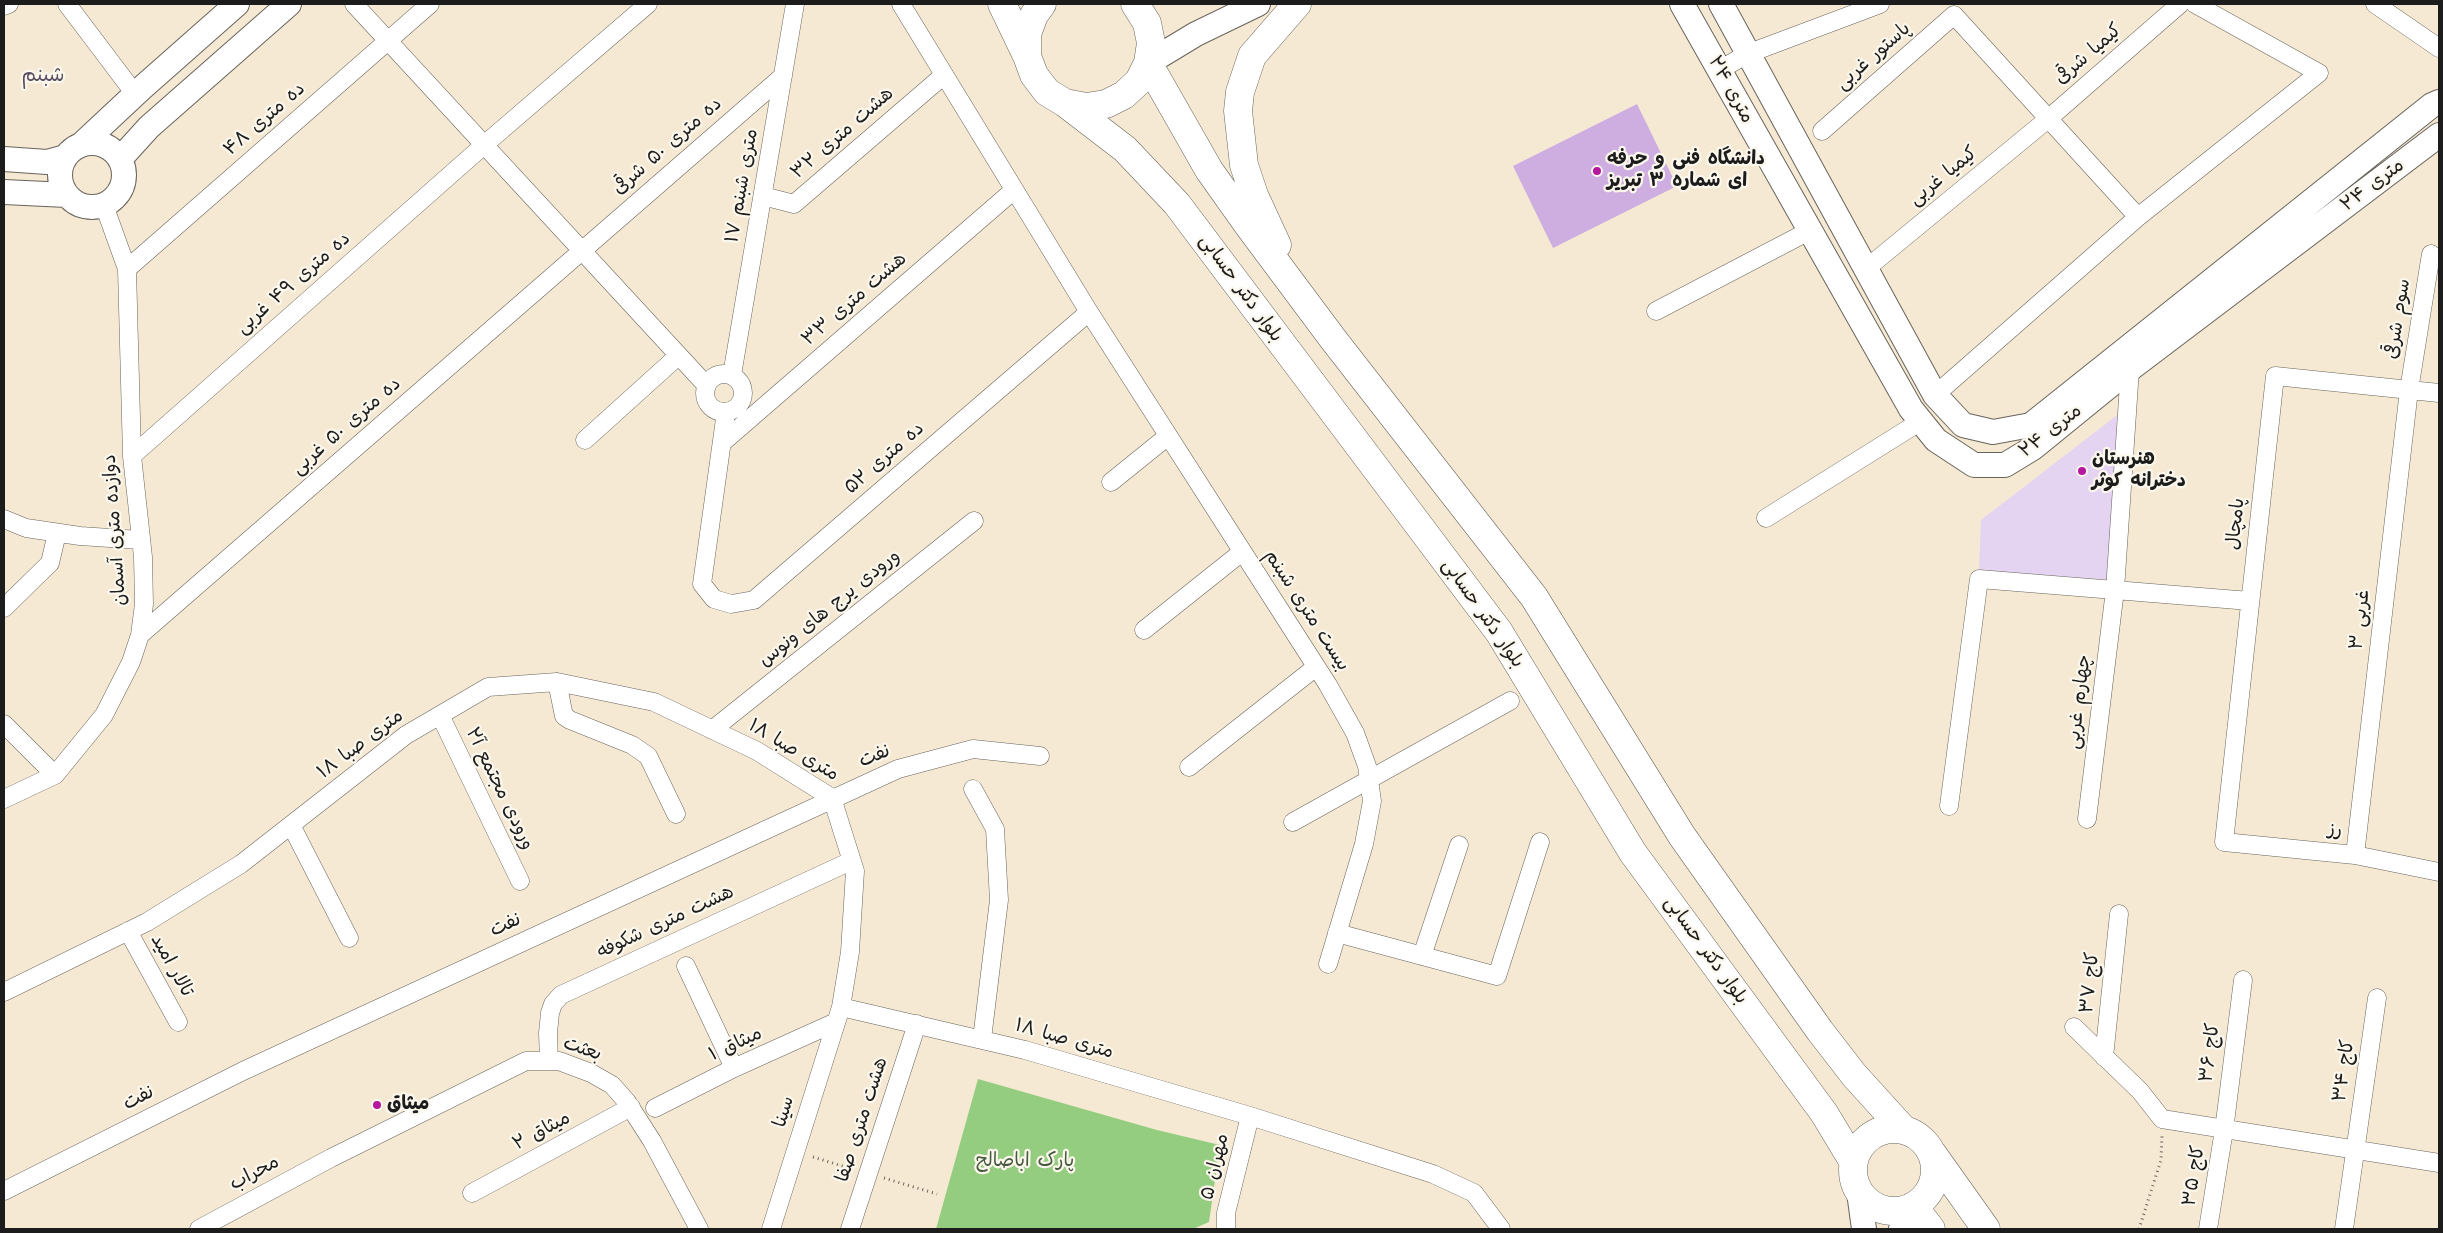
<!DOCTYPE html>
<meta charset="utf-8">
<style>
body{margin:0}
#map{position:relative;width:2443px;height:1233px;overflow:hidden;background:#f6e9d3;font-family:"Architects Daughter",sans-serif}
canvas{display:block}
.frame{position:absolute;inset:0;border:5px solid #1c1c1c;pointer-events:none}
</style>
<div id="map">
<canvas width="2443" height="1233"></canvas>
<div class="frame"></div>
</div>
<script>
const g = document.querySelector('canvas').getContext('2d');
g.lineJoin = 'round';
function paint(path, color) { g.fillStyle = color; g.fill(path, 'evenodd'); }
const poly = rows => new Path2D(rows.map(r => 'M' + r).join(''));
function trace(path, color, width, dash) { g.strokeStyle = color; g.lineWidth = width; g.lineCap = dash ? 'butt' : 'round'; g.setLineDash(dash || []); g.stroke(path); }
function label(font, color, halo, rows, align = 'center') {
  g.font = font + ' "Architects Daughter","Playpen Sans Arabic",sans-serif'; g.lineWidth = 4.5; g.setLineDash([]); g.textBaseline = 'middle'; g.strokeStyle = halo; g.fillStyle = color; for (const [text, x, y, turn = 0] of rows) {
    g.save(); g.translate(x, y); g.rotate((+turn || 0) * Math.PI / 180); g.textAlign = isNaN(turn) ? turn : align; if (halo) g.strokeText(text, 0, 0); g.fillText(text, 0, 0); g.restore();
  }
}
const built = poly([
 [2116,416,2124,421,2108,580,1979,570,1981,520]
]);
const green = poly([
 [978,1079,1157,1130,1220,1145,1209,1222,1193,1229,936,1229]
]);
const building = poly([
 [1637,104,1677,186,1553,248,1513,166]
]);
const path = poly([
 [813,1157,852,1169],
 [884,1178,937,1194],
 [2139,1229,2161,1160,2162,1136]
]);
const street = poly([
 [67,4,135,94],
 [354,4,707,386],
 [901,4,1089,312,1328,685,1355,733,1367,766,1372,801,1364,844,1328,964],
 [2375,4,2439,48],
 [4,6,9,4],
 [1718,71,1747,54,1880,4],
 [1822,131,1954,15,2138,217],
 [763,196,794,204,944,75],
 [1867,268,2048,119,2180,4],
 [127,269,430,4],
 [1656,311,1809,231],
 '705 393a19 19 0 1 1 38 0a19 19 0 1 1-38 0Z',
 [732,375,795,4],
 [2439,393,2275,376,2224,842,2355,855,2439,872],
 [1935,395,2138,217,2319,73,2195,4],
 [726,412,702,584,714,599,731,604,754,600,1089,312],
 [585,440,678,356],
 [723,442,1014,190],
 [132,456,484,145,648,4],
 [1111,482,1168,436],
 [1766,518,1921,421],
 [4,519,26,528,80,536,140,540],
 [4,608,50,563,57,533],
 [1144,630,1242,552],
 [140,635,783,76],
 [557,682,564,716,570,720,632,745,648,756,676,814],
 [440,715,520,881],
 [4,724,55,775],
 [712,730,974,521],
 [1189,767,1316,667],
 [973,789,995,829,999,900,982,1039],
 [4,799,55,775,104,715,131,662,140,635,144,604,143,557,132,456,127,269,104,205],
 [1949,806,1979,579,2250,601],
 [2087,819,2115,590,2130,369],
 [1293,822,1510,701],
 [291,825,349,938],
 [2355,855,2409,390,2431,254],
 [128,931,178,1022],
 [1337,933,1497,976,1540,842],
 [1422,956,1459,845],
 [686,966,734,1068],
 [4,992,147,922,241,864,406,735,488,687,557,682,654,702,757,751,832,798,855,871,850,952,841,1007,771,1229],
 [841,1007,1025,1050,1250,1116,1433,1174,1474,1193,1501,1229],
 [2074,1027,2140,1091,2162,1119,2439,1163],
 [2104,1057,2119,914],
 [549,1061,548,1033,550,1013,553,1004,561,995,851,861],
 [655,1108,734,1068,836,1022],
 [4,1191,243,1071,898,769,973,749,1040,756],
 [472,1193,631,1107],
 [199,1229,331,1158,526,1061,559,1061,591,1073,612,1085,627,1102,652,1141,699,1229],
 [850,1229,917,1024],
 [1226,1229,1226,1213,1250,1116],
 [2208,1229,2224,1130,2243,980],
 [2344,1229,2377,998]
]);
const secondary = poly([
 [1682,4,1911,409,1936,440,1974,465,2005,465,2033,448,2130,369,2439,135],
 [1721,4,1935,395,1963,425,1993,432,2031,425,2432,105,2439,102],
 [1148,63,1196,34,1258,4],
 '60 175a32 32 0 1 1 64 0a32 32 0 1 1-64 0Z',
 [82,144,143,87,237,4],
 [4,159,47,162,65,157],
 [120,159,149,127,289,4],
 [4,192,67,195],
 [1859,1192,1864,1229],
 [1901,1229,1910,1208]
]);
const primary = poly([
 [1002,4,1026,54],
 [1042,4,1034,15,1027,34,1027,56,1034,75,1047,92,1065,103,1086,107,1106,104,1124,95,1139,81,1148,63,1151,43,1147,23,1135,4],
 [1148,63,1209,170,1248,225,1333,339,1534,597,1682,836,1820,1031,1854,1075,1903,1129],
 [1065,103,1125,149,1177,204,1499,632,1633,853,1824,1113,1853,1161],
 [1277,245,1254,195,1244,165,1238,111,1240,92,1252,56,1297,4],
 '1853 1170a41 41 0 1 1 82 0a41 41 0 1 1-82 0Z',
 [1932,1153,1986,1229],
 [1913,1206,1931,1229]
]);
const markers = [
 [1597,171,5,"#b5179e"],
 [2082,471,5,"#b5179e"],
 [377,1105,5,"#b5179e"]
];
const streetNames = [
 ["کیمیا شرقی",2089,55,-41],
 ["پاستور غربی",1874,57,-41],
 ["۲۴ متری",1730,90,61],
 ["ده متری ۴۸",265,120,-41],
 ["هشت متری ۳۲",843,134,-41],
 ["ده متری ۵۰ شرقی",668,147,-41],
 ["کیمیا غربی",1944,177,-39],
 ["۱۷ متری شبنم",743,186,-80],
 ["۲۴ متری",2373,186,-37],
 ["ده متری ۴۹ غربی",294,284,-41],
 ["بلوار دکتر حسابی",1240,289,54],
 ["هشت متری ۳۳",855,300,-41],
 ["سوم شرقى",2399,319,-81],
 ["ده متری ۵۰ غربی",347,427,-41],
 ["۲۴ متری",2051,432,-38],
 ["ده متری ۵۲",885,459,-41],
 ["پامچال",2237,524,-84],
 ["دوازده متری آسمان",116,530,-94],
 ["ورودی یرج های ونوس",830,609,-39],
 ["بیست متری شبنم",1306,611,57],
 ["بلوار دکتر حسابی",1482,614,55],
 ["۳ غربی",2361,620,-83],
 ["چهارم غربی",2080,702,-83],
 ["متری صبا ۱۸",361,745,-37],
 ["متری صبا ۱۸",793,751,31],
 ["نفت",875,757,-22],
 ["ورودی مجتمع آ۲",499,789,64],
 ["رز",2335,831,6],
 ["هشت متری شکوفه",666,923,-25],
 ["نفت",506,926,-25],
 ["بلوار دکتر حسابی",1705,951,54],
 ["تالار امید",171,966,61],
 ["کاج ۳۷",2091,983,-84],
 ["متری صبا ۱۸",1064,1040,16],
 ["میثاق ۱",736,1045,-25],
 ["بعثت",582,1050,19],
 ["کاج ۳۶",2211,1053,-83],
 ["کاج ۳۴",2345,1071,-82],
 ["نفت",139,1099,-27],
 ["سینا",785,1112,-73],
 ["هشت متری صفا",863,1120,-72],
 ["میثاق ۲",542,1132,-28],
 ["مهران ۵",1216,1167,-76],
 ["محراب",255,1174,-28],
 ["کاج ۳۵",2195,1176,-81]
];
const poiNames = [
 ["دانشگاه فنی و حرفه",1607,160],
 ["ای شماره ۳ تبریز",1607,182],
 ["هنرستان",2092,460],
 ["دخترانه کوثر",2092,482],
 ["میثاق",387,1105]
];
const parkNames = [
 ["پارک اباصالح",1025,1162]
];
const neighbourhoodNames = [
 ["شبنم",43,77]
];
paint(built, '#e4d3f1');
paint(green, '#95cd80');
paint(building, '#ceade0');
trace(street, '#68645c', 19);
trace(secondary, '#68645c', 26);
trace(primary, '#68645c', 29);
trace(path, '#68645c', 3, [1, 4]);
trace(street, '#fff', 18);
trace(secondary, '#fff', 24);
trace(primary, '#fff', 28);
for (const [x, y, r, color] of markers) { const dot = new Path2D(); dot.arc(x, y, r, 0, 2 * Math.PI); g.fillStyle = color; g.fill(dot); trace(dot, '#fbf7ec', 2); }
label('19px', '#1c1c1c', '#fbf7ec', streetNames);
label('bold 19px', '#1c1c1c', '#fbf7ec', poiNames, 'left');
label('19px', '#465a3f', '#fbf7ec', parkNames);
label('20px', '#5a4f61', '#fbf7ec', neighbourhoodNames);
</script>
